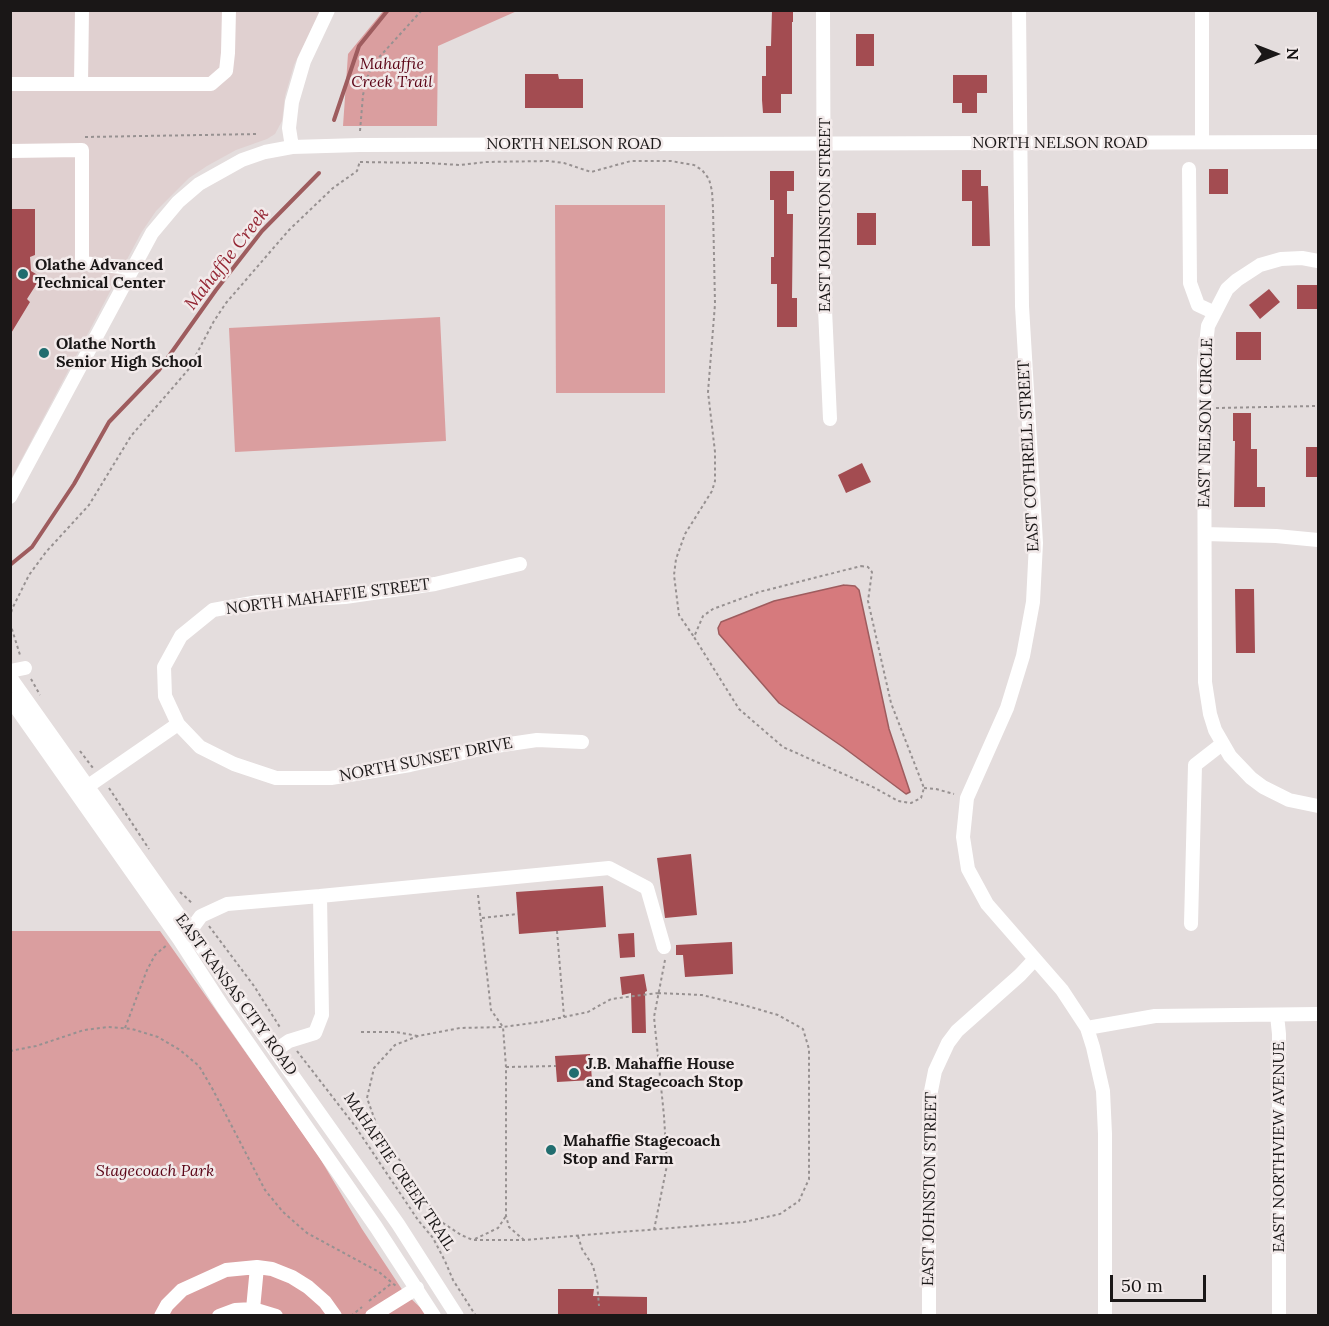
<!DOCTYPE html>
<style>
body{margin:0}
#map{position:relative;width:1329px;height:1326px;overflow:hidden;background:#e4dddd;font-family:Lora,serif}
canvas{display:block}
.frame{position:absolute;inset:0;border:12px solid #1a1717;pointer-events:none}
.north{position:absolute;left:1245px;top:24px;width:60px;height:60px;-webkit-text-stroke:4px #f2eaea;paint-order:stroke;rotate:90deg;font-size:16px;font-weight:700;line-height:24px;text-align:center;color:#1a1717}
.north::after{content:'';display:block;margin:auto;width:21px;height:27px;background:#1a1717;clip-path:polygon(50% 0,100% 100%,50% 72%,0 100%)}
.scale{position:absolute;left:1110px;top:1275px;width:96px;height:27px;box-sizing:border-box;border:3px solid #1a1717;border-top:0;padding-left:8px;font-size:18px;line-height:21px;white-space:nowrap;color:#1a1717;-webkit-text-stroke:4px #f2eaea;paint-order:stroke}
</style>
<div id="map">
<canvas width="1329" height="1326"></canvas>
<div class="frame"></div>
<div class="north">N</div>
<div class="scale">50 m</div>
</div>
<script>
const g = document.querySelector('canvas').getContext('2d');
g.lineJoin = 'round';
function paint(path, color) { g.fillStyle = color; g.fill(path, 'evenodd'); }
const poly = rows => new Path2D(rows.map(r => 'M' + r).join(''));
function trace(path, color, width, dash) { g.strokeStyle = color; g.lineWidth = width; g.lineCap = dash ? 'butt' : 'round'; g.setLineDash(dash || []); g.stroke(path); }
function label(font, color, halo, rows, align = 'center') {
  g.font = font + ' Lora,serif'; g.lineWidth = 5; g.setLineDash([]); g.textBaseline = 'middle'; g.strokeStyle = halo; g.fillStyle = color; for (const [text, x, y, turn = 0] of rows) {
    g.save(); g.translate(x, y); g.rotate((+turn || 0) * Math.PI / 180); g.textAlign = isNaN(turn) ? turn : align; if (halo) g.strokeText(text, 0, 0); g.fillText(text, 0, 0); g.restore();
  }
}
const built = poly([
 [11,11,320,11,294,65,285,96,282,121,275,134,267,139,236,150,207,166,189,178,156,211,141,233,11,479]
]);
const green = poly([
 [384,10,517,10,517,11,438,46,437,126,343,126,348,54],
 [555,205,665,205,665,393,556,393],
 [440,317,446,441,235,452,229,328],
 [10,931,160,931,318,1155,362,1229,403,1291,428,1315,11,1315]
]);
const water = poly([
 [844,585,855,586,859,590,889,729,910,792,906,794,843,747,779,703,719,634,718,628,721,622,774,601,844,585]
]);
const stream = poly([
 [334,120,359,46,388,10],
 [10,565,32,547,74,484,109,422,159,370,216,290,262,231,319,173]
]);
const building = poly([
 [772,10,793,10,793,22,792,22,792,94,781,94,781,113,763,113,762,100,762,76,766,76,766,46,771,46],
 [856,34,874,34,874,66,856,66],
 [525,74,558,74,559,79,583,79,583,108,525,108],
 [953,75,987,75,987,93,977,93,977,113,962,113,962,103,953,103],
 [1209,169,1228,169,1228,194,1209,194],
 [962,170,981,170,981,186,988,186,990,246,972,246,972,201,962,201],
 [770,171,794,171,794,191,787,191,787,214,793,214,792,298,797,298,797,327,777,327,777,284,771,284,771,257,774,257,774,200,770,200],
 [10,209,35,209,35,255,30,257,31,271,41,277,27,299,30,302,10,335],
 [857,213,876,213,876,245,857,245],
 [1297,285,1318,285,1318,309,1297,309],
 [1269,289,1280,302,1260,319,1249,305],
 [1236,332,1261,332,1261,360,1236,360],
 [1233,413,1251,413,1251,449,1257,449,1257,487,1265,487,1265,507,1234,507,1235,441,1233,441],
 [1306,447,1318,447,1318,477,1306,477],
 [862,463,871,482,846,493,838,475],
 [1235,589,1254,589,1255,653,1236,653],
 [691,854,697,915,665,918,657,858],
 [603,886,606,927,519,934,516,892],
 [634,933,635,957,620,958,618,934],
 [732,942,733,974,685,977,683,955,676,955,676,945],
 [644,974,647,991,645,992,646,1033,632,1033,631,993,622,995,620,977],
 [590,1054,592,1080,557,1082,555,1056],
 [558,1289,594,1289,593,1296,647,1297,647,1316,558,1316]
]);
const path = poly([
 [360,131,363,95,367,78,373,64,422,10],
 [85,137,259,134],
 [360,162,427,163,460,165,486,162,548,161,564,163,591,172,631,161,671,161,694,165,702,170,709,179,712,191,713,208,715,304,708,392,715,452,715,481,712,491,685,534,676,559,674,575,679,615,694,637],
 [1216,408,1318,406],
 [861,566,868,567,872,572,868,601,891,703,924,788,921,798,911,803,898,801,875,788,783,747,739,709,694,637,703,616,713,609,759,592,861,566],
 [10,618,12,609,29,575,46,552,89,505,131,436,188,370,214,321,226,303,289,230,333,188,357,171,360,161],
 [10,623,20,655],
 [31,679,40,695],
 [80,751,93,768],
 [109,788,149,849],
 [924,788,936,789,954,794],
 [180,892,193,904],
 [478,895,491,1010,503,1027,506,1067,506,1216,509,1227,524,1240],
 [482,918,518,914],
 [209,926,254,986,281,1029],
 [557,931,564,1017],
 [658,993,702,995,747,1006,778,1015,803,1029,809,1049,809,1179,799,1201,780,1214,744,1222,524,1240,473,1240,461,1235,440,1221,377,1126,367,1098,374,1068,395,1045,418,1036,460,1028,503,1027,540,1022,588,1012,611,999,658,993],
 [125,1028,147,970,155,955,168,944],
 [361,1032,396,1032,418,1036],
 [10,1051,36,1046,84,1030,108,1027,132,1029,158,1037,180,1050,199,1066,212,1088,265,1190,283,1212,307,1233,379,1272,396,1286],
 [297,1051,355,1126,418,1220,433,1238,445,1261,453,1280,476,1316],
 [506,1067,556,1066],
 [654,1230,667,1165,664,1116,654,1017,665,960],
 [578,1236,582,1249,593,1266,597,1282,599,1306],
 [475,1239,498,1228,506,1216],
 [369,1301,392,1283],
 [351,1316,362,1307]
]);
const minor = poly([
 [823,10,824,287,830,419],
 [1019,10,1022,306,1036,543,1033,602,1023,656,1007,708,967,798,963,837,968,869,987,904,1062,990,1087,1028,1093,1047,1103,1091,1105,1134,1105,1316],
 [1202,10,1202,142],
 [10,84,211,84,226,71,228,53,229,10],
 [81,84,82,10],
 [292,147,289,128,292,102,304,61,328,10],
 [10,151,82,150,82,263,132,268],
 [1189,169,1190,283,1198,305,1213,312],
 [1318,261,1302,258,1281,259,1260,265,1237,280,1227,289,1208,326,1204,363,1205,682,1210,714,1215,730,1230,756,1251,778,1263,787,1289,800,1318,806],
 [10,497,152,233,178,202,199,184,242,160,265,152,292,147,360,145,1318,142],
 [1205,534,1276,536,1318,540],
 [520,564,435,584,345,597,258,602,213,610,181,636,164,667,165,696,178,724,200,747,234,764,276,778,331,778,410,765,489,747,537,740,582,742],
 [10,671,25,668],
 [10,677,398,1224,457,1316],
 [10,699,179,939,223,1007,376,1227,434,1316],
 [81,791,178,724],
 [320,896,609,868,647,888,664,947],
 [1191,924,1195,765,1222,744],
 [184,936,190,931,201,916,227,904,320,896,322,1015,315,1033,289,1041,276,1050],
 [1277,1015,1279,1034,1279,1316],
 [1087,1028,1155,1016,1318,1014],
 [253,1309,257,1267],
 [161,1316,167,1305,182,1290,226,1270,257,1267,272,1269,292,1277,308,1287,325,1302,335,1316],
 [219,1316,235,1310,253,1309,276,1316],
 [372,1316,417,1288],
 [929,1316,929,1101,935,1071,948,1043,957,1031,1020,975,1035,959]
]);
const markers = [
 [23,274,6,"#216d6f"],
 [44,353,6,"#216d6f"],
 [574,1073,6,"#216d6f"],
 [551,1150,6,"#216d6f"]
];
const parkNames = [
 ["Mahaffie",392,64],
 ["Creek Trail",392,82],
 ["Stagecoach Park",155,1171]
];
const streetNames = [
 ["NORTH NELSON ROAD",1060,143],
 ["NORTH NELSON ROAD",574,144],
 ["EAST JOHNSTON STREET",825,215,-90],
 ["EAST NELSON CIRCLE",1206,423,-89],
 ["EAST COTHRELL STREET",1029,456,-93],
 ["NORTH MAHAFFIE STREET",328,597,-7],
 ["NORTH SUNSET DRIVE",426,760,-11],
 ["EAST KANSAS CITY ROAD",236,995,54],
 ["EAST NORTHVIEW AVENUE",1279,1147,-90],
 ["MAHAFFIE CREEK TRAIL",399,1172,56],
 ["EAST JOHNSTON STREET",930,1189,-89]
];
const poiNames = [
 ["Olathe Advanced",35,265],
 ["Technical Center",35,283],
 ["Olathe North",56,344],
 ["Senior High School",56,362],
 ["J.B. Mahaffie House",586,1064],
 ["and Stagecoach Stop",586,1082],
 ["Mahaffie Stagecoach",563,1141],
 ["Stop and Farm",563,1159]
];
const waterNames = [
 ["Mahaffie Creek",227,259,-52]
];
paint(built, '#e0d0d0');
paint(green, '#da9e9f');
paint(water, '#d67a7d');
trace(water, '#9e5c5e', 1.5);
trace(stream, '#9e5c5e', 4);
paint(building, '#a34c51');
trace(path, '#979191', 2, [3, 3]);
trace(minor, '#fff', 14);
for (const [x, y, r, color] of markers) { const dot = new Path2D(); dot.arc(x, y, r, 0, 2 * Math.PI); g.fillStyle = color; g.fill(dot); trace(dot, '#f2eaea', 2); }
label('italic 16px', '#5a0315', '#f2eaea', parkNames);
label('16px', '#1a1717', '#f2eaea', streetNames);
label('bold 16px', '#1a1717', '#f2eaea', poiNames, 'left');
label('italic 18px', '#942533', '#f2eaea', waterNames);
</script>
